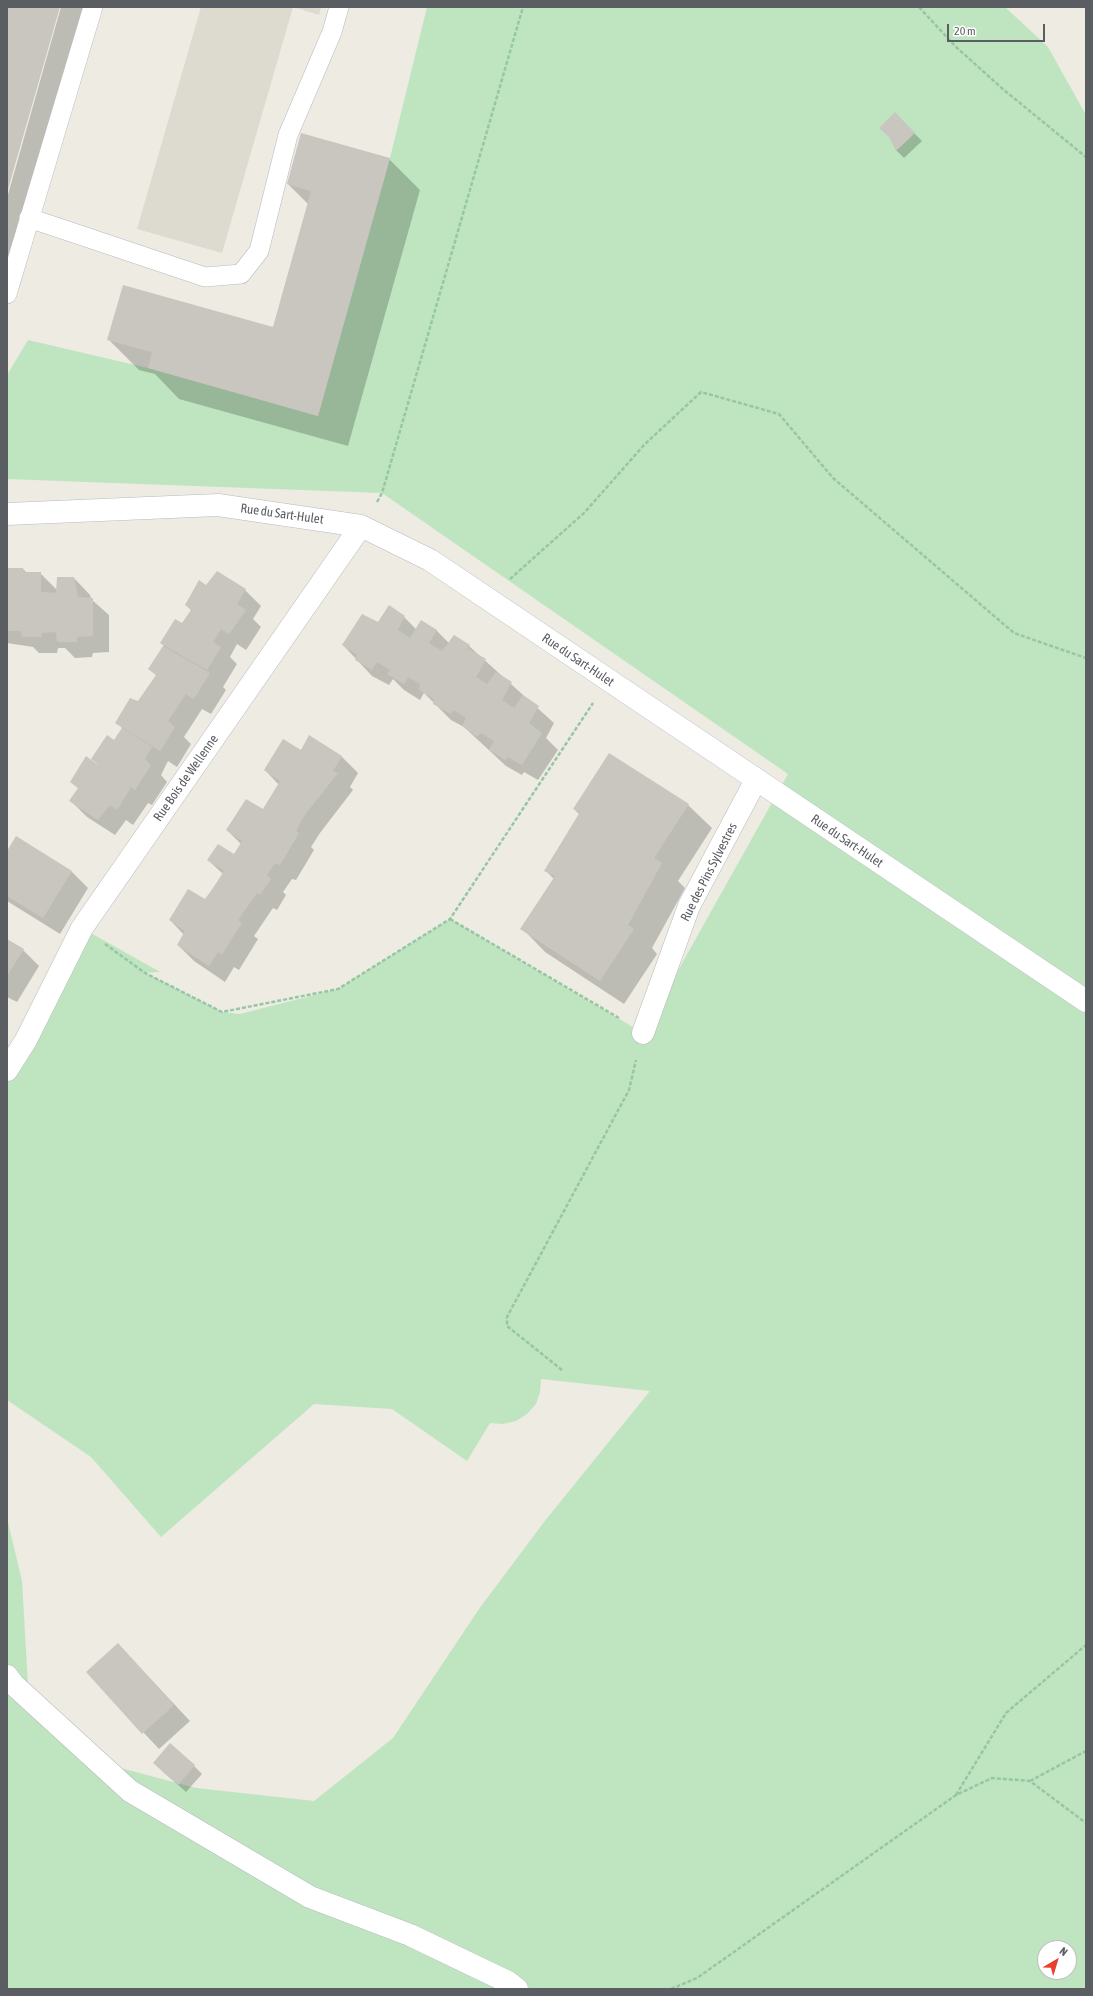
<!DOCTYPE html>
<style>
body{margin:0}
#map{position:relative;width:1093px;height:1996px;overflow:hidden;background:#edebe2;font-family:"Asap Condensed",sans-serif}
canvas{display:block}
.frame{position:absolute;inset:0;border:8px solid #5a5e63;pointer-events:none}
.north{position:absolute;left:1037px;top:1940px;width:40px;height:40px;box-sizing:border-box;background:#fff;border:1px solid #bdbfc1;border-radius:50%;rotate:38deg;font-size:11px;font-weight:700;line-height:16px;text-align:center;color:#5a5e63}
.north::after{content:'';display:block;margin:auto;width:14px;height:18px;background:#ea3f2c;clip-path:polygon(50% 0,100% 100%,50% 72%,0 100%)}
.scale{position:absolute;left:947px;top:24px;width:98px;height:18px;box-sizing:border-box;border:2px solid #5a5e63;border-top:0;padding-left:5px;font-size:12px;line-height:14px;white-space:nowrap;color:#5a5e63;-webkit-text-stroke:3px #fff;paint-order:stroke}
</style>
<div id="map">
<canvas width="1093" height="1996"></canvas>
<div class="frame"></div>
<div class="north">N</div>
<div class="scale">20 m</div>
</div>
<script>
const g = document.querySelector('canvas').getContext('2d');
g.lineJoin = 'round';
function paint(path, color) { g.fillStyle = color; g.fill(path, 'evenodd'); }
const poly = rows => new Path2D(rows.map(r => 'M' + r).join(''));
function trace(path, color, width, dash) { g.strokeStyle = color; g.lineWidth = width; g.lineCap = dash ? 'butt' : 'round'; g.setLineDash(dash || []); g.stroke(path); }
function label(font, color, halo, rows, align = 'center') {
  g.font = font + ' "Asap Condensed",sans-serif'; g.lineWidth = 4; g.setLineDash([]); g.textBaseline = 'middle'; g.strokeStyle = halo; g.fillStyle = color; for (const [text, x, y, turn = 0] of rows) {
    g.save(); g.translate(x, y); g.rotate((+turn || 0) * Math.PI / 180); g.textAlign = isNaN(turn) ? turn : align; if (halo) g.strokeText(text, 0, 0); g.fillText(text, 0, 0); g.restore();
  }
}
const education = poly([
 [201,7,321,7,319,15,293,7,222,253,137,229]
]);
const green = poly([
 [427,7,1005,7,1048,47,1086,115,1086,1989,7,1989,7,1518,22,1581,29,1702,79,1757,196,1788,314,1801,393,1738,479,1609,544,1522,650,1391,541,1379,540,1392,536,1404,527,1414,516,1421,503,1424,490,1423,467,1461,392,1409,314,1404,161,1537,91,1457,7,1400,7,1070,82,928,160,972,146,973,222,1012,240,1014,338,989,450,919,643,1033,788,774,382,493,7,479,7,375,28,340,148,368,318,416,390,158],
 [1045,1948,1069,1948,1069,1972,1045,1972]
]);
const shadow = poly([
 [61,7,99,7,19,288,7,284,7,198],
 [895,114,922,141,904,158,896,150],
 [389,159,420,190,348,446,179,399,155,374,139,370,108,339,273,328,308,204,288,184],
 [7,569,23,569,27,573,40,573,57,590,74,578,90,595,91,599,109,615,109,652,93,653,92,657,75,658,65,648,58,648,57,653,39,653,33,647,7,643],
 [207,586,245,590,261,606,253,619,261,627,246,650,237,644,230,657,237,664,223,687,226,690,211,714,202,709,184,737,191,744,177,767,168,761,161,775,167,782,152,805,148,803,133,825,126,820,115,835,87,817,71,801,79,789,71,782,99,765,93,758,114,741,122,728,117,722,138,703,157,676,150,669,164,646,161,643,183,624,191,610,186,605],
 [404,617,416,629,421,621,437,631,449,643,469,646,554,723,546,738,558,750,538,780,524,772,522,775,506,766,464,727,451,720,424,693,420,700,404,690,393,679,389,685,372,676,343,645,378,624],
 [310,737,342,757,358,773,350,787,353,790,320,833,311,847,314,850,296,880,292,879,283,892,286,895,277,910,273,908,254,936,258,939,239,970,234,967,225,982,194,961,178,945,184,935,170,920,206,901,223,874,208,860,235,856,241,844,227,830,263,810,279,785,265,770,301,751],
 [688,805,712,828,678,881,685,888,652,948,657,954,624,1004,545,952,522,928,554,879,545,870,580,815,574,809],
 [17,837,72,872,88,888,60,934,7,901,7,853],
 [7,940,23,950,39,966,17,1002,7,997],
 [118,1644,190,1721,159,1749,87,1672],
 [194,1766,202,1774,186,1792,162,1771]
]);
const building = poly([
 [7,7,60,7,7,193],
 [895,112,915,133,896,151,889,137,879,128],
 [301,133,390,158,318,416,148,368,152,352,107,340,123,285,273,327,311,191,287,184],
 [7,568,23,568,24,572,41,572,41,592,56,593,57,577,74,577,78,597,93,598,93,636,77,637,77,642,57,642,56,632,42,633,41,637,22,637,21,631,7,631],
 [217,571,246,589,237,604,246,610,229,634,221,629,213,642,221,647,207,670,160,643,175,619,182,623,191,610,197,614,185,605,199,580,206,585],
 [389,605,405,616,398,630,410,638,421,620,437,630,429,643,442,651,454,635,470,645,467,648,486,659,476,677,487,684,496,672,512,682,502,700,514,708,523,695,539,706,529,723,542,733,522,765,508,757,505,760,489,750,494,741,481,733,477,737,462,726,466,718,454,710,451,714,433,704,434,699,419,690,420,684,408,677,404,684,387,674,390,670,377,662,372,670,355,660,357,655,342,645,362,614,378,622],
 [163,646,210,673,194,699,186,694,168,721,175,727,160,751,115,723,130,698,138,701,156,675,148,669],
 [122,728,152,747,145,759,151,765,135,790,131,787,117,810,110,805,98,820,69,801,78,788,70,782,86,756,114,776,91,759,107,735,114,740],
 [309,735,342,756,333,771,338,773,304,816,296,831,299,833,280,865,275,863,267,875,271,879,260,895,257,893,238,920,242,923,222,954,218,952,209,966,177,945,185,931,169,920,188,889,205,899,215,885,224,871,207,860,218,844,234,854,242,841,226,830,246,799,263,809,280,781,264,770,283,739,301,750],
 [609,753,689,804,654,858,662,863,628,925,634,929,600,981,520,929,555,876,544,871,580,812,573,809],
 [16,836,72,871,43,918,7,896,7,851],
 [7,939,24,949,7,976],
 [118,1643,174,1705,142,1734,86,1672],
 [170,1743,195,1765,178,1785,153,1763]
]);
const path = poly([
 [919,7,956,47,1004,90,1086,157],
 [377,502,382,493,523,7],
 [510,579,584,513,645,444,701,392,779,414,833,478,1014,633,1086,658],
 [450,919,619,1018],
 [105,944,145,973,222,1012,338,989,450,919,593,703],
 [562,1370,507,1326,507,1317,629,1090,636,1060],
 [1030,1781,1086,1751],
 [956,1795,1006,1713,1086,1645],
 [671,1989,697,1978,956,1795,992,1778,1030,1781,1086,1823]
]);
const lane = poly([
 [29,218,205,277,241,274,259,251,288,135,332,32,339,7],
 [7,294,93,7]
]);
const street = poly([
 [7,514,218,505,361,526,430,560,1086,1001],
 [643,1033,689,906,756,780],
 [7,1070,26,1040,82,928,361,526],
 [7,1676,14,1685,130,1791,310,1897,410,1935,508,1982,517,1989]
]);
const streetNames = [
 ["Rue du Sart-Hulet",282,514,8],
 ["Rue du Sart-Hulet",578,660,34],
 ["Rue Bois de Wellenne",186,778,-55],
 ["Rue du Sart-Hulet",847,841,34],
 ["Rue des Pins Sylvestres",709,872,-63]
];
paint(education, '#dddad0');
paint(green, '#bee5bf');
paint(shadow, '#0003');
paint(building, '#c8c6bf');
trace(lane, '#b7babf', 20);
trace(street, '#b7babf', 23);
trace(path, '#97c6a5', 2.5, [4, 2]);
trace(lane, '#fff', 19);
trace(street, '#fff', 22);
label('13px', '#5a5e63', '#fff', streetNames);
</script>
